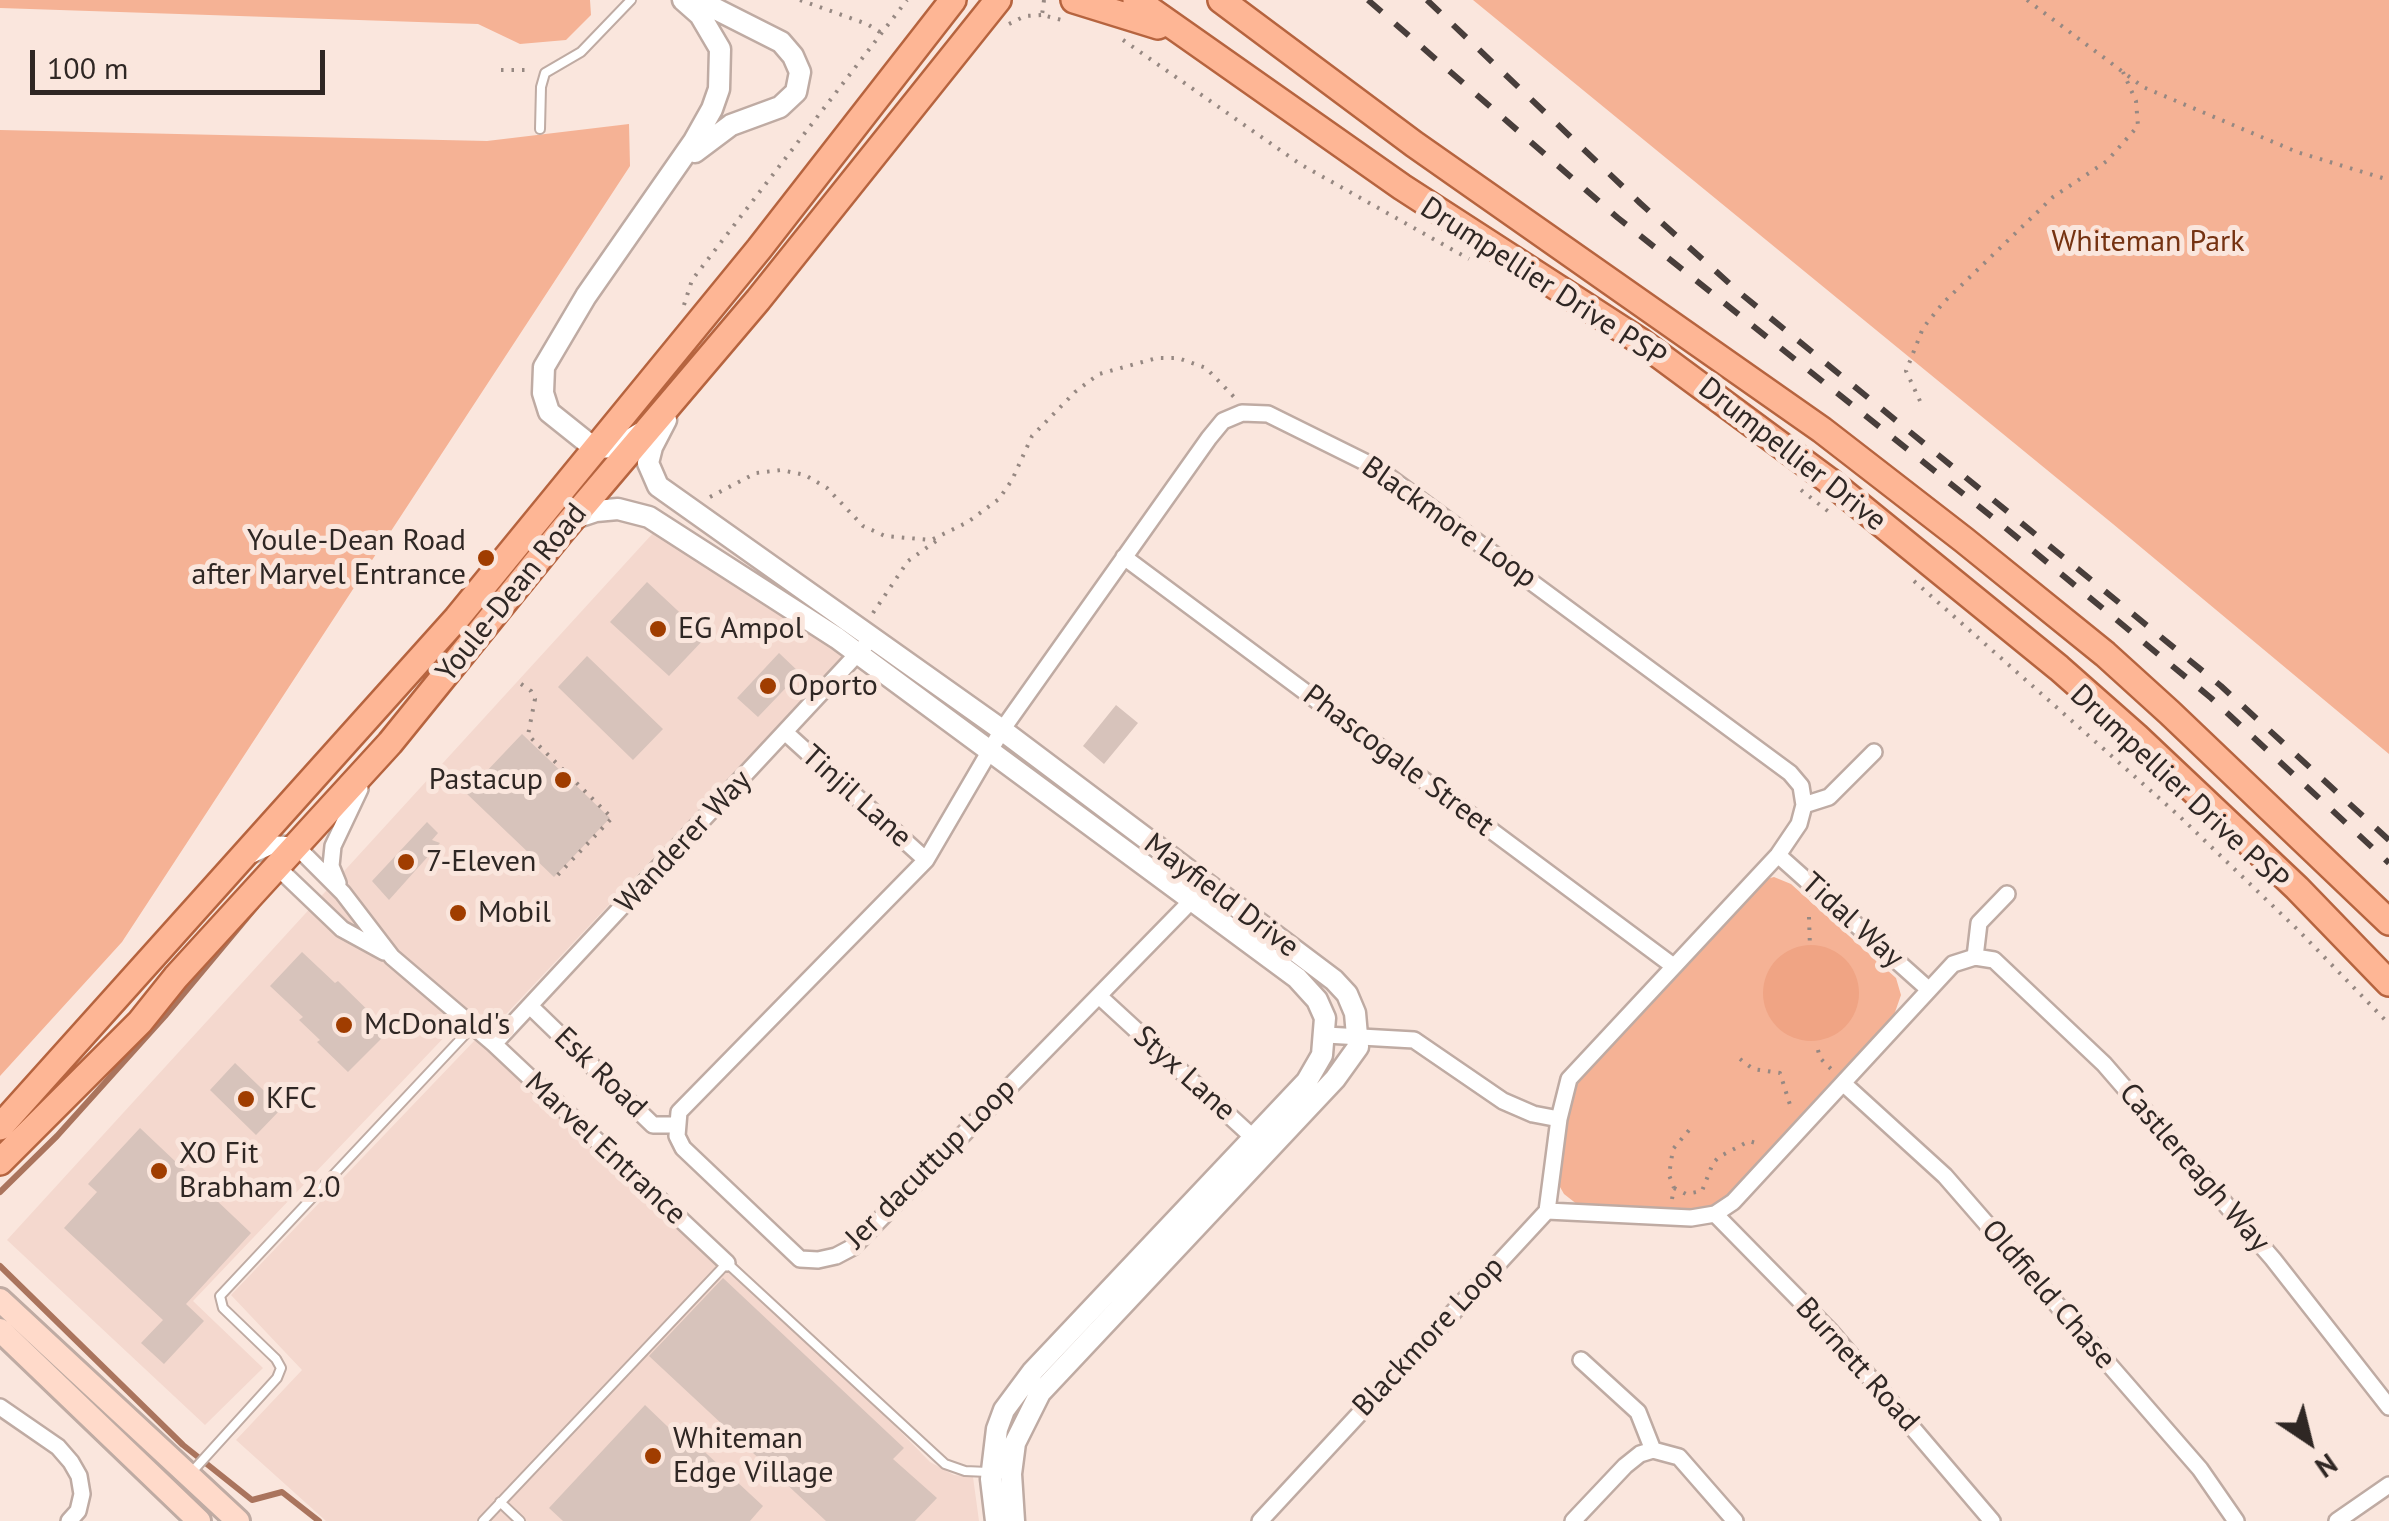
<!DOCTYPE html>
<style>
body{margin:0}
#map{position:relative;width:2389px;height:1521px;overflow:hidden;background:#fae6dd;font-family:"PT Sans",sans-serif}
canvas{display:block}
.north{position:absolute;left:2259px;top:1391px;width:100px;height:100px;-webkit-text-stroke:8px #fae6dd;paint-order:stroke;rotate:145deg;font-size:28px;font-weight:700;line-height:40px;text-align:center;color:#2f2724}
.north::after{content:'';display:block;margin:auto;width:35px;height:45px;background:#2f2724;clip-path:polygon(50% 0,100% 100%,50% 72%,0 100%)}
.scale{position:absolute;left:30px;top:50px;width:295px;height:45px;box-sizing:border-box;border:5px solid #2f2724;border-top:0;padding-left:12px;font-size:30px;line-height:35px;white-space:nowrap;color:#2f2724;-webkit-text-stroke:8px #fae6dd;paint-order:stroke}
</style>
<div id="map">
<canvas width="2389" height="1521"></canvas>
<div class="north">N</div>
<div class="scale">100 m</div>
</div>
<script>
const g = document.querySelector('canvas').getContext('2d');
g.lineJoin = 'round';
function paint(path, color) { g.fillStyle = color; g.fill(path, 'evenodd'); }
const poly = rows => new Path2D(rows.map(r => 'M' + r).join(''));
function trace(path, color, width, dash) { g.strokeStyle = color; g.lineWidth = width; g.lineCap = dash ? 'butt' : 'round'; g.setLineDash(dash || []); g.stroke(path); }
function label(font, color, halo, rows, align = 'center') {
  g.font = font + ' "PT Sans",sans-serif'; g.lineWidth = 10; g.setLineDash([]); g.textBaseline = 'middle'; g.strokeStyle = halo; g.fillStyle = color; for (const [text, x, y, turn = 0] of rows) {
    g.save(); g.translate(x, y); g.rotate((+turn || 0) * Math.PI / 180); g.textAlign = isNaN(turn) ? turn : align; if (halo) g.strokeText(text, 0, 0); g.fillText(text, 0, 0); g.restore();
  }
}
const built = poly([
 [654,532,845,654,495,1026,472,1008,193,1301,263,1368,205,1425,7,1240],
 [475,1040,707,1233,930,1462,954,1475,973,1477,979,1521,326,1521,236,1440,302,1370,231,1295]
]);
const green = poly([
 [0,0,590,0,591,15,566,40,520,44,478,24,0,8],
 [1473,0,2389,0,2389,754,2113,524],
 [629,124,630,166,122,942,0,1076,0,130,487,141],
 [1774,877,1791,884,1896,978,1901,995,1894,1015,1719,1205,1677,1215,1578,1205,1564,1194,1556,1180,1566,1096,1587,1066,1758,881]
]);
const forest = poly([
 '1763 993a48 48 0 1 1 96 0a48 48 0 1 1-96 0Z'
]);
const stream = poly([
 [0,1192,57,1136,165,1016,256,907],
 [0,1266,183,1445,252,1500,282,1492,319,1521]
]);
const building = poly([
 [647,582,706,637,669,676,610,622],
 [779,653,800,673,758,717,737,698],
 [587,656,663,729,633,760,558,687],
 [1116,705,1138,723,1104,764,1083,746],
 [522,734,610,818,554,877,466,793],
 [427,822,438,833,432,840,440,843,389,900,372,881],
 [302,952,335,983,338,981,389,1031,348,1072,317,1042,320,1040,299,1020,303,1017,270,986],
 [235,1063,282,1108,256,1135,210,1090],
 [140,1128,251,1233,186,1304,204,1321,164,1364,141,1343,163,1320,64,1228,97,1192,88,1184],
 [723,1278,904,1448,893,1459,937,1498,915,1521,826,1521,649,1356],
 [645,1405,689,1447,694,1442,763,1506,750,1521,563,1521,549,1508]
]);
const path = poly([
 [800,0,867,24,883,34],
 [1044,0,1042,15,1062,20],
 [2027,0,2143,87,2297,152,2389,180],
 [1009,24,1025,16,1042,15],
 [1123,40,1300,164,1469,259],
 [501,70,531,70],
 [684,305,692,280,907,0],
 [1920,401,1906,371,1923,328,1943,303,2053,197,2107,161,2138,126,2136,101,2123,72],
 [1801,490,1829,512],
 [710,497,756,473,781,470,805,475,827,488,863,526,885,536,931,540,968,522,999,499,1012,480,1032,436,1075,392,1099,374,1157,358,1178,358,1206,368,1234,397],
 [1914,581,2177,814,2299,931,2389,1024],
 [873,613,908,561,939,539],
 [521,684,531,691,535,699,528,735,612,818,553,880],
 [1809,917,1810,948],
 [1818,1050,1820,1058,1833,1071],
 [1740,1059,1753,1069,1780,1073,1791,1108],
 [1674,1188,1686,1194,1702,1191,1713,1163,1719,1157,1749,1141,1759,1144],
 [1672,1199,1674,1188,1669,1175,1673,1149,1690,1129]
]);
const service = poly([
 [540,129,541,87,545,73,581,52,631,0],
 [190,1474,277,1378,281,1368,276,1359,223,1308,220,1296,473,1026],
 [500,1502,520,1521],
 [483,1521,727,1263,945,1464,965,1471,988,1472]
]);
const minor = poly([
 [1124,557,1672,965],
 [786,733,926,860],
 [1804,805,1829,797,1874,752],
 [252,855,276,844,295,845,343,893,392,957,494,1044,727,1263],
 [1778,855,1927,988],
 [275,865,342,929,384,952],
 [338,883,331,866,333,846,360,789],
 [1198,894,853,1247,836,1256,818,1260,800,1259,683,1148,677,1136,679,1112,926,860,1002,730,1209,438,1223,421,1242,413,1268,414,1377,468,1790,773,1801,786,1804,805,1799,824,1778,855,1569,1079,1559,1119,1547,1211,1260,1521],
 [1975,957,1979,923,2007,894],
 [1099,996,1258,1142],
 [530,1006,653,1125,676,1125],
 [1326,1035,1414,1040,1503,1101,1533,1114,1559,1119],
 [494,1044,873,637],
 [1844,1084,1945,1176,2200,1469,2236,1521],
 [1547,1211,1691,1218,1715,1214,1733,1202,1953,964,1975,957,1994,960,2104,1064,2273,1259,2389,1407],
 [1715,1214,1830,1331,1992,1521],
 [1581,1360,1638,1412,1653,1450,1679,1457,1735,1521],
 [0,1407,58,1447,71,1462,79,1476,82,1494,78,1511,69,1521],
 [1573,1521,1625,1466,1640,1454,1653,1450],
 [2337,1521,2389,1485]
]);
const tertiary = poly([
 [695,152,731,125,780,107,796,92,800,72,793,56,781,42,698,0],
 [666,420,652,447,648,463,658,486,1002,730,1334,980,1347,994,1355,1013,1358,1047,1335,1079,1040,1393,1015,1443,1011,1474,1014,1521],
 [641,433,617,447,594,448,549,412,543,393,544,367,586,296,694,141,712,109,719,89,720,49,700,15,683,0],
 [572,519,596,511,618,509,649,517,837,638,1297,978,1317,1000,1325,1018,1322,1055,1307,1081,1033,1371,1004,1410,997,1429,991,1479,996,1521]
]);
const secondary = poly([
 [0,1300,238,1521],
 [0,1330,199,1521]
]);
const primary = poly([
 [1074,0,1158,26],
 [1136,0,1402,187,1640,341,1828,480,2059,668,2136,736,2297,888,2389,983],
 [1221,0,1414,144,1822,430,1964,540,2105,654,2170,713,2389,922],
 [0,1127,457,618,759,249,953,0],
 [0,1162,140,1022,176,977,390,743,561,532,758,300,998,0]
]);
const rail = poly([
 [1368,0,1618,218,1996,520,2211,698,2389,863],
 [1427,0,1640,203,1740,293,2221,686,2389,840]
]);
const markers = [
 [486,558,10,"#a03d00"],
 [658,629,10,"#a03d00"],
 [768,686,10,"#a03d00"],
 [563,780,10,"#a03d00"],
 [406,862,10,"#a03d00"],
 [458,913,10,"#a03d00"],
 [344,1025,10,"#a03d00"],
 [246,1099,10,"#a03d00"],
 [159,1171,10,"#a03d00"],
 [653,1456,10,"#a03d00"]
];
const parkNames = [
 ["Whiteman Park",2148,242]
];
const streetNames = [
 ["Drumpellier Drive PSP",1543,283,33],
 ["Drumpellier Drive",1792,455,38],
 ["Blackmore Loop",1449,523,35],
 ["Youle-Dean Road",512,593,-51],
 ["Phascogale Street",1398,761,37],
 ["Drumpellier Drive PSP",2179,788,43],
 ["Tinjil Lane",856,797,42],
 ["Wanderer Way",684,842,-47],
 ["Mayfield Drive",1221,896,37],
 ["Tidal Way",1852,921,42],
 ["Esk Road",600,1073,44],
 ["Styx Lane",1184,1074,42],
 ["Marvel Entrance",605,1149,43],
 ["Jer dacuttup Loop",931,1164,-45],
 ["Castlereagh Way",2194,1168,49],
 ["Oldfield Chase",2048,1295,49],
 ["Blackmore Loop",1429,1337,-47],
 ["Burnett Road",1857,1365,48]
];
const poiNames = [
 ["Youle-Dean Road",466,541,"right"],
 ["after Marvel Entrance",466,575,"right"],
 ["EG Ampol",678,629],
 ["Oporto",788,686],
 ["Pastacup",543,780,"right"],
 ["7-Eleven",426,862],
 ["Mobil",478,913],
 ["McDonald's",364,1025],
 ["KFC",266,1099],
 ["XO Fit",179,1154],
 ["Brabham 2.0",179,1188],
 ["Whiteman",673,1439],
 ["Edge Village",673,1473]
];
paint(built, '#f4d8ce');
paint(green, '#f5b295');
paint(forest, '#f0a484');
trace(stream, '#aa745d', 6);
paint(building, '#d7c3bb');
trace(service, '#bfaba3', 12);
trace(minor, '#bfaba3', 20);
trace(tertiary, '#bfaba3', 25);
trace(secondary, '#bfaba3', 28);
trace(primary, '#b6643f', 30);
trace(path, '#968882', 4, [2.5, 8]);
trace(service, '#fff', 8);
trace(minor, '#fff', 15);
trace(tertiary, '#fff', 20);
trace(secondary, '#ffdaca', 22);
trace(primary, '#feb695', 25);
trace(rail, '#483e3b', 6, [18, 18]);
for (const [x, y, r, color] of markers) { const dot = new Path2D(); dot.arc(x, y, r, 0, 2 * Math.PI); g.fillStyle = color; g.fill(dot); trace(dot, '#fae6dd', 4); }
label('30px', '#753211', '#fae6dd', parkNames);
label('30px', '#2f2724', '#fae6dd', streetNames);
label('30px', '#2f2724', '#fae6dd', poiNames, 'left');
</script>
